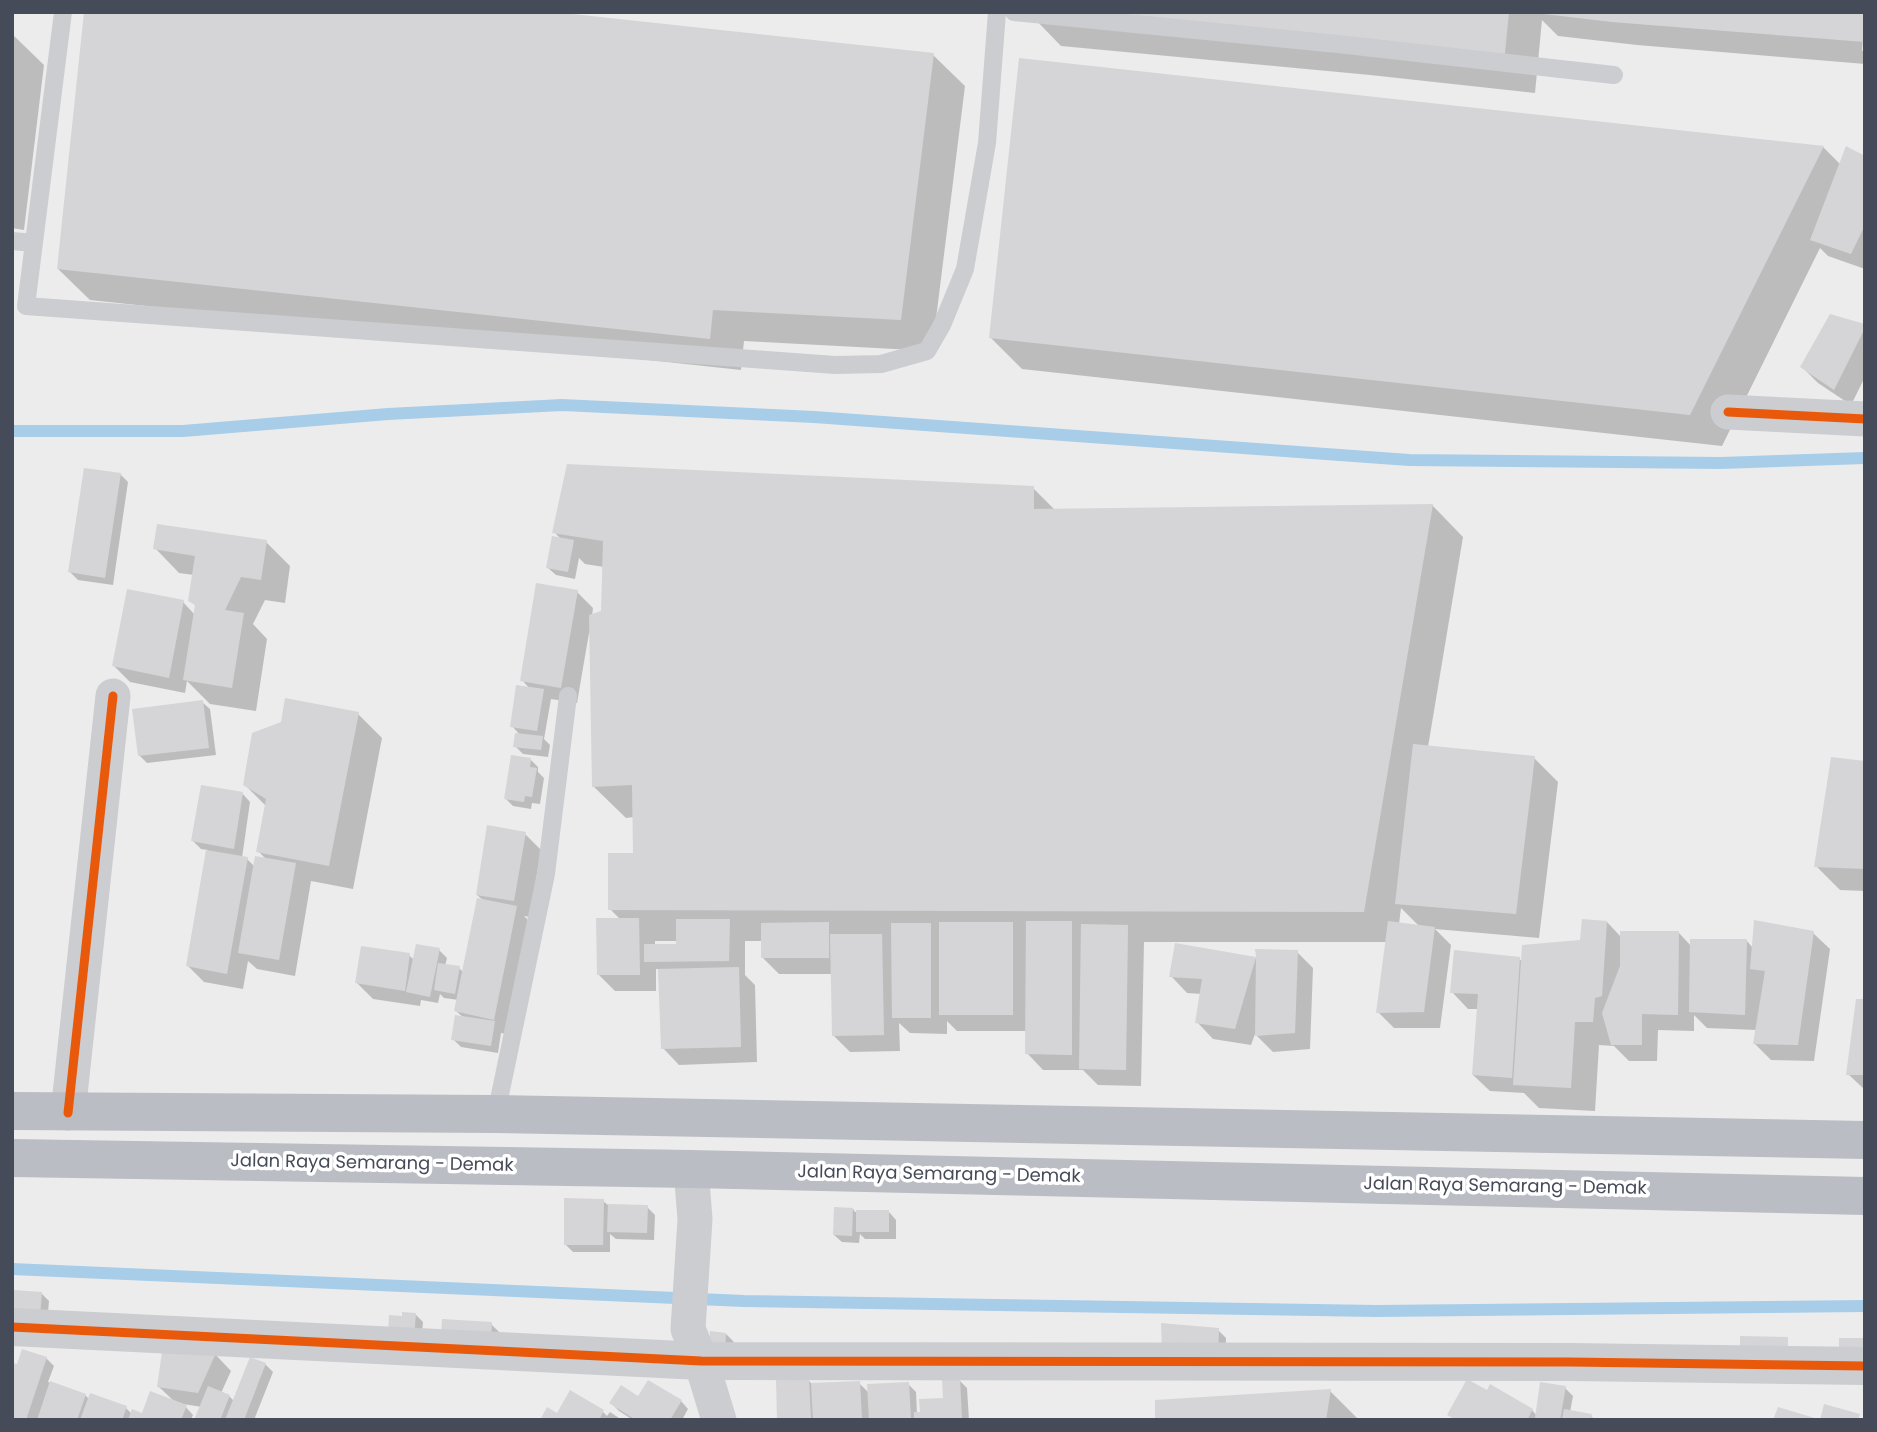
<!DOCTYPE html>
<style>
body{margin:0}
#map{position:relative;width:1877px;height:1432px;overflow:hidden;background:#edecec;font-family:Poppins,sans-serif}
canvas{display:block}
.frame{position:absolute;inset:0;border:14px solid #454b58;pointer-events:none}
</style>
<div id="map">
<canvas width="1877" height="1432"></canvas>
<div class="frame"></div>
</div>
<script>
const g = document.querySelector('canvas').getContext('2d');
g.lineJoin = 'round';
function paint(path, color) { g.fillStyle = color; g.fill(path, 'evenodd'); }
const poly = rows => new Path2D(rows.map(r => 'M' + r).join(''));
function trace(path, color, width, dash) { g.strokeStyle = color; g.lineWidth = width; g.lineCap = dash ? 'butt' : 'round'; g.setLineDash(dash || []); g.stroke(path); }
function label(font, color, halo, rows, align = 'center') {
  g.font = font + ' Poppins,sans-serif'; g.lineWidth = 7; g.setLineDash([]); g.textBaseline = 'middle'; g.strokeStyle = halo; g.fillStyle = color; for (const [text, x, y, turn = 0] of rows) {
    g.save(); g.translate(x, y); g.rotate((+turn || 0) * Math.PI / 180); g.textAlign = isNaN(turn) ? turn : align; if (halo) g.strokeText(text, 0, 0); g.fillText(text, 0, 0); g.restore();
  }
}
const shadow = poly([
 [1030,12,1865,12,1862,51,1865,51,1865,64,1637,45,1558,36,1542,20,1535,93,1370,75,1061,46,1030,14],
 [12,34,44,65,24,230,12,228],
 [933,55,965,86,932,351,744,341,741,370,90,300,58,269],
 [1823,147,1841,165,1865,158,1865,269,1828,256,1820,248,1722,446,1022,369,991,338],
 [1865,326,1865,377,1851,405,1818,383,1802,367],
 [120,474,128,482,113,585,78,580,70,572],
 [1033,488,1055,510,1432,505,1463,537,1428,747,1534,758,1558,782,1539,938,1435,929,1451,945,1440,1028,1394,1028,1378,1012,1387,942,1144,942,1141,1086,1098,1085,1083,1070,1043,1070,1027,1053,1027,1031,957,1031,947,1021,947,1034,910,1033,899,1023,900,1051,850,1052,834,1036,832,974,779,974,762,957,762,941,745,941,745,975,755,985,757,1062,679,1065,663,1048,660,969,656,969,656,991,615,991,598,974,620,919,610,909,635,855,634,817,626,818,594,787,591,633,589,633,577,703,551,699,544,739,550,745,548,757,523,754,515,746,520,735,512,726,530,689,522,680,577,592,593,608,592,616,603,612,604,567,585,564,579,558,575,579,556,575,548,568,561,539,554,532],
 [1401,908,1420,927,1399,924],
 [655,941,677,941,677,949,655,946],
 [266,542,290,566,285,603,265,600,253,624,267,639,256,711,210,704,187,681,185,693,130,682,114,666,183,602,195,615,197,607,190,600,194,575,179,573,155,548],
 [202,702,210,709,216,755,147,763,139,755],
 [358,714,382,738,353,889,311,881,295,976,257,969,248,961,243,989,204,982,188,966,208,850,201,849,193,841,243,794,250,802,242,858,247,859,255,867,267,860,258,851,266,806,244,784],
 [531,760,538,767,538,772,544,778,540,804,532,803,531,809,513,806,506,799],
 [1865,763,1865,891,1840,890,1816,866],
 [525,834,541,850,530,917,524,916,532,924,510,1035,501,1033,498,1053,461,1047,453,1039,464,1018,456,1011,459,1000,444,998,440,994,438,1003,421,1000,420,1006,373,999,357,983,409,955,414,960,439,950,447,958,445,966,459,968,464,973,484,901,477,895],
 [1607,922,1622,938,1679,933,1692,947,1746,940,1753,948,1813,933,1830,949,1814,1061,1771,1060,1755,1044,1757,1030,1707,1028,1694,1015,1694,1031,1658,1030,1657,1061,1629,1061,1614,1046,1599,1045,1595,1111,1539,1108,1524,1093,1490,1091,1473,1075,1478,1009,1468,1009,1452,992,1519,958,1522,962,1582,942],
 [1176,945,1257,959,1297,952,1313,968,1310,1049,1273,1052,1255,1034,1251,1045,1213,1039,1197,1022,1202,994,1187,993,1171,976],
 [1865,1001,1865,1090,1848,1074],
 [603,1201,608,1205,647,1207,655,1215,654,1240,616,1239,610,1234,610,1252,573,1252,565,1244],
 [853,1209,855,1212,889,1212,896,1220,896,1239,865,1239,860,1234,859,1243,842,1242,834,1235],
 [41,1293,49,1301,47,1324,12,1322],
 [415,1314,423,1322,421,1344,404,1318],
 [491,1324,499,1332,498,1348,451,1345],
 [1218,1330,1226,1338,1225,1365,1172,1359],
 [726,1334,734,1342,719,1355],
 [215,1354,231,1371,221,1393,229,1396,234,1401,265,1364,273,1372,254,1420,196,1420,202,1407,183,1404,193,1415,191,1420,12,1420,18,1366,46,1358,54,1366,48,1382,85,1395,90,1400,126,1408,132,1414,143,1415,176,1403,159,1387],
 [808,1380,813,1385,859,1383,869,1393,908,1384,916,1392,917,1414,945,1399,959,1380,967,1388,969,1420,779,1420],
 [1565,1388,1573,1396,1570,1412,1591,1416,1595,1420,1455,1420,1449,1414,1487,1392,1532,1410,1537,1416],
 [1330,1391,1359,1420,1156,1420],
 [639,1398,681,1401,688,1409,682,1420,633,1420,619,1411,611,1403],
 [603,1412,607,1416,610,1412,622,1420,542,1420,557,1415]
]);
const stream = poly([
 [12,431,183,431,388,414,562,405,814,417,1409,460,1721,463,1865,458],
 [12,1269,744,1301,1377,1311,1865,1306]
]);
const building = poly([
 [84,12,554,12,934,53,901,320,713,310,710,339,57,269],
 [1028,12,1509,12,1504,63],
 [1544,12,1865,12,1865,42,1612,22,1544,14],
 [1019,58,1824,146,1690,415,989,338],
 [1846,146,1865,156,1865,225,1851,254,1810,240],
 [1830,314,1865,324,1865,328,1834,390,1800,367],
 [567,464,1034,486,1034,509,1433,504,1364,912,608,910,608,853,633,853,632,785,592,787,589,615,601,611,603,541,552,533],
 [84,468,121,473,105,578,68,572],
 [157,524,267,540,261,580,241,577,225,610,244,613,232,688,183,680,195,605,188,601,195,556,153,549],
 [552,536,574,540,568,572,546,568],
 [536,583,578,590,561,688,520,681],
 [127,589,184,600,169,678,112,666],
 [516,685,544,689,537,731,510,727],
 [285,698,359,712,329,866,256,852,266,799,243,785,252,733,281,722],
 [203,700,209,748,138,756,132,709],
 [515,733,543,736,541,750,513,747],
 [1413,744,1535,756,1516,914,1395,904],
 [511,755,531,758,530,767,537,768,532,797,525,796,524,802,504,799],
 [1831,757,1865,761,1865,869,1814,867],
 [201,785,243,792,234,849,191,841],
 [487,825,526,832,514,901,476,895],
 [206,850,248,857,227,974,186,966],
 [255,856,296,863,279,960,238,953],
 [477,898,517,906,494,1020,454,1011],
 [596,918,639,918,640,975,597,975],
 [676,919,730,919,729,961,644,962,644,944,676,944],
 [1582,919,1607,921,1602,996,1595,998,1593,1022,1575,1022,1571,1088,1513,1085,1522,945,1580,940],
 [1754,920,1814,931,1798,1045,1753,1044,1765,971,1750,969],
 [1026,921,1072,921,1072,1055,1025,1054],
 [1388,921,1435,927,1424,1012,1376,1013],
 [829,922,829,958,761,958,761,923],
 [939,922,1013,922,1013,1015,939,1015],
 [891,923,931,923,931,1018,892,1018],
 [1081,924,1128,925,1126,1070,1079,1069],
 [1620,931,1679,931,1678,1015,1642,1014,1642,1045,1611,1045,1602,1013,1620,966],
 [830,934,882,934,884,1035,832,1036],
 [1690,939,1747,939,1745,1015,1689,1012],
 [1175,943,1256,957,1255,949,1298,950,1295,1033,1255,1036,1256,957,1235,1029,1195,1023,1202,979,1169,977],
 [416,944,440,948,430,997,406,992],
 [361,946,410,953,405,991,355,983],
 [1454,950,1520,957,1512,1078,1472,1075,1478,994,1450,993],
 [438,963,460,966,455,994,434,990],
 [739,967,741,1047,661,1049,658,969],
 [1856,999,1865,999,1865,1075,1846,1075],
 [455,1015,495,1021,491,1046,451,1040],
 [564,1198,604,1199,603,1245,564,1245],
 [608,1204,648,1205,647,1233,607,1232],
 [834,1207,853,1208,852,1236,833,1235],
 [856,1210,889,1210,889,1232,856,1232],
 [14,1290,42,1292,40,1317,12,1315,12,1295,14,1296],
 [402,1312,416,1313,414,1337,388,1335,389,1315,402,1316],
 [442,1319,492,1322,491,1341,441,1338],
 [1161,1323,1219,1328,1218,1358,1162,1352],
 [710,1331,726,1333,725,1349,709,1348],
 [1740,1336,1788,1337,1788,1351,1740,1350],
 [1839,1338,1865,1338,1865,1354,1839,1354],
 [163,1345,216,1353,198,1393,157,1387],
 [22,1349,47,1357,26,1420,12,1420,12,1363,17,1364],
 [250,1357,266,1363,244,1420,225,1420],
 [809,1378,811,1420,777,1420,776,1380],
 [960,1378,962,1420,914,1420,914,1412,920,1412,919,1399,943,1398,942,1380],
 [1467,1379,1487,1390,1490,1384,1533,1409,1527,1420,1456,1420,1447,1415],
 [648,1380,682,1400,670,1420,636,1420,609,1403,621,1385,638,1396],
 [50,1381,86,1394,77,1420,37,1420],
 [860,1381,862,1420,813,1420,811,1383],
 [909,1382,911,1420,869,1420,867,1384],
 [1540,1382,1566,1386,1560,1420,1535,1418],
 [208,1386,230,1395,220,1420,194,1420],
 [1331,1389,1326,1420,1155,1420,1155,1400],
 [570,1390,604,1410,599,1420,540,1420,547,1407,557,1413],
 [150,1391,187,1405,181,1420,128,1420,132,1409,142,1413],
 [90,1393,127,1406,122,1420,80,1420],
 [1824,1404,1860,1414,1858,1420,1820,1420],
 [1778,1407,1818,1419,1818,1420,1773,1420],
 [1564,1409,1592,1414,1591,1420,1562,1420]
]);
const lane = poly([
 [63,12,26,306,835,365,881,364,927,351,942,325,965,269,987,143,997,12],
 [1014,12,1338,44,1614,75],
 [12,241,34,243],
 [496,1114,546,874,568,696]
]);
const street = poly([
 [1728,412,1865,419],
 [68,1113,113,696],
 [691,1169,695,1219,688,1329,701,1361,719,1420]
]);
const secondary = poly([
 [12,1327,701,1361,1570,1362,1865,1366]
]);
const highway = poly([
 [12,1111,496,1114,1865,1140],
 [12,1158,691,1169,1865,1196]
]);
const cycleway = poly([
 [1728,412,1865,419],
 [68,1113,113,696],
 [12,1327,701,1361,1570,1362,1865,1366]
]);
const streetNames = [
 ["Jalan Raya Semarang - Demak",372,1164,1],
 ["Jalan Raya Semarang - Demak",939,1175,1],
 ["Jalan Raya Semarang - Demak",1505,1187,1]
];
paint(shadow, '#0003');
trace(stream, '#a8cde8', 12);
paint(building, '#d5d4d7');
trace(lane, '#cbcdd0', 18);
trace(street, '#cbcdd0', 35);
trace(secondary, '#cbcdd1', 38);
trace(highway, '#bbbdc4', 38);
trace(cycleway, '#e8590c', 9);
label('18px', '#454b58', '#fff', streetNames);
</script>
